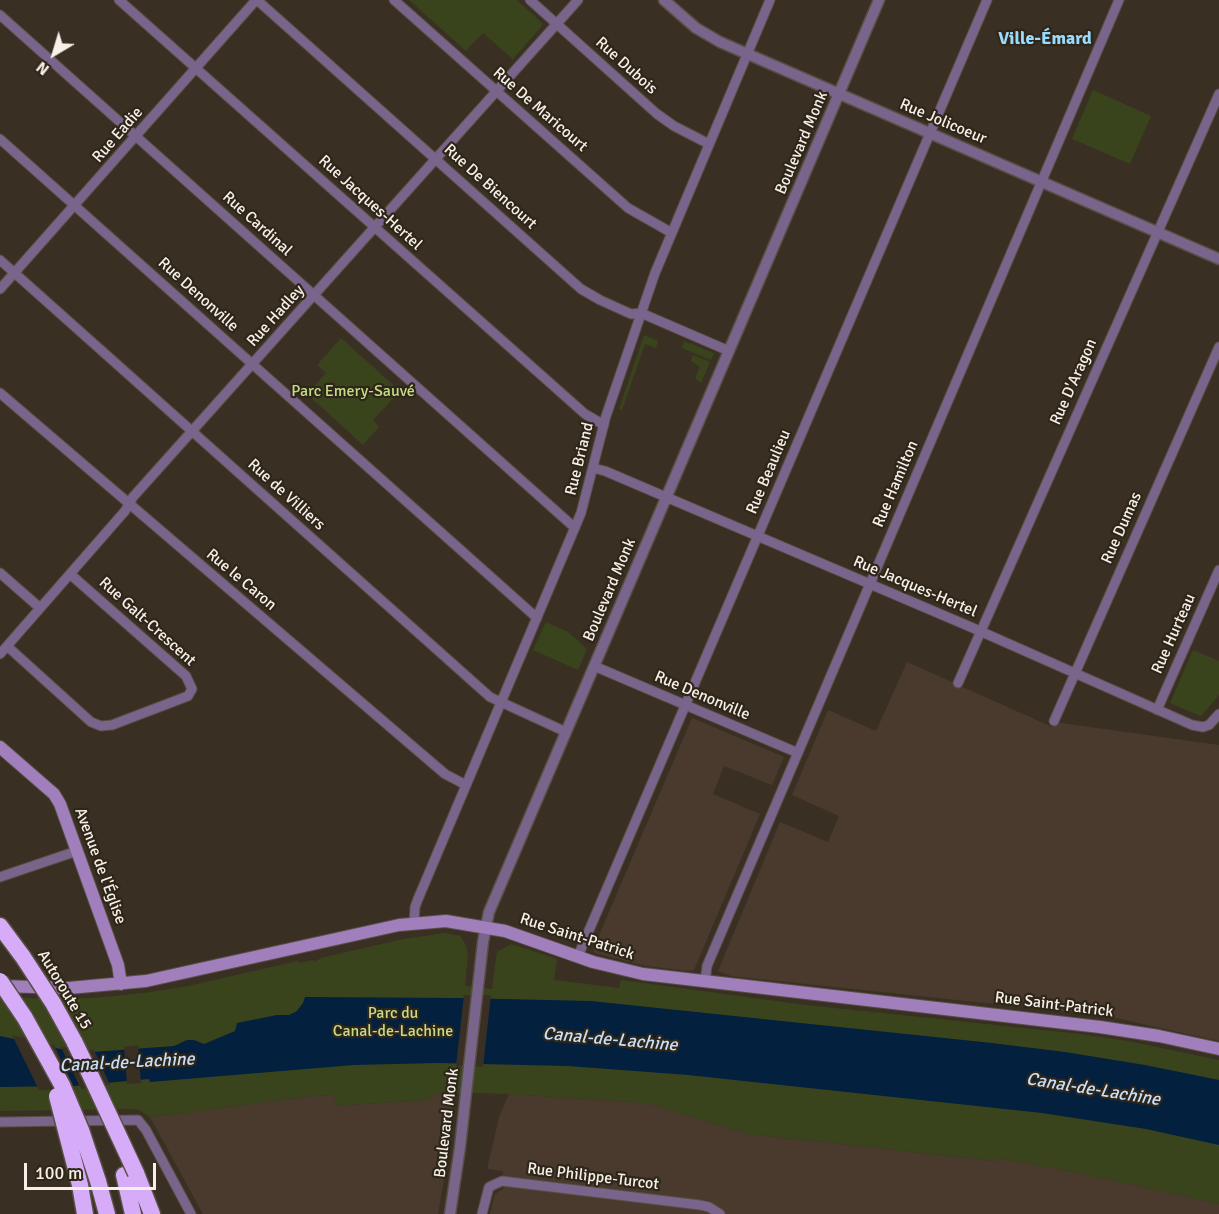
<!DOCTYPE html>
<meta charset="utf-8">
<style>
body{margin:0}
#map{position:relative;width:1219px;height:1214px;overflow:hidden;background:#393023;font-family:Signika,sans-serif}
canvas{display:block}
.north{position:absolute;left:24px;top:24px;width:60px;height:60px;-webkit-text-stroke:4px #2f261a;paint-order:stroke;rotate:218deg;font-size:16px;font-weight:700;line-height:24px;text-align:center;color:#f6f0e8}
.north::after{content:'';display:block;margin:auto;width:21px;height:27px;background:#f6f0e8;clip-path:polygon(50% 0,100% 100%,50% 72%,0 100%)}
.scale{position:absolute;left:24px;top:1163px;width:132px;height:27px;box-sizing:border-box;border:3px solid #f6f0e8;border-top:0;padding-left:8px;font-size:18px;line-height:21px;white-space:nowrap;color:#f6f0e8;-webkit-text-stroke:4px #2f261a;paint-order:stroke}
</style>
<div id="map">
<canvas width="1219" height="1214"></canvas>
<div class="north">N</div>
<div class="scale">100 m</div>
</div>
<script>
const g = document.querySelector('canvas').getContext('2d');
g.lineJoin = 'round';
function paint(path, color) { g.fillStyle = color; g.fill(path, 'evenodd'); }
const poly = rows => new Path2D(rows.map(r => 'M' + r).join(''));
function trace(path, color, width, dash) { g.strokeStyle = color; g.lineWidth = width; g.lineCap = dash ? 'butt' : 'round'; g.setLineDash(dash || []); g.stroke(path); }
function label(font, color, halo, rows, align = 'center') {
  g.font = font + ' Signika,sans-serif'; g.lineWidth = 4.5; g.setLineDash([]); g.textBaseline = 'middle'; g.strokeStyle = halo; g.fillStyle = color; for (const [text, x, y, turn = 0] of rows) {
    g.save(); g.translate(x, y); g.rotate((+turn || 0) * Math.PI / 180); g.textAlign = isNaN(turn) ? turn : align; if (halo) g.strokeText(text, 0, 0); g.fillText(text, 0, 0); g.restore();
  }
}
const industrial = poly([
 [907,662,1052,727,1054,722,1219,745,1219,1041,1107,1016,731,976,718,971,780,822,828,842,839,816,792,795,828,710,876,731],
 [692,718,784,757,772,785,724,766,713,794,760,814,694,970,690,971,646,966,595,953,593,951,594,947],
 [437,1092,453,1093,451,1102,454,1116,451,1139,438,1214,203,1214,150,1117,314,1096,336,1095,333,1106,427,1100],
 [509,1094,646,1103,749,1134,994,1161,1004,1159,1084,1174,1219,1204,1219,1214,490,1214,495,1194,503,1189,503,1171,487,1169,499,1117]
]);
const green = poly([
 [409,0,517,0,542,23,542,26,513,59,483,33,466,51],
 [1093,90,1151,116,1130,164,1072,139],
 [644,335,658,341,656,348,645,344,622,410,619,409],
 [341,338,400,391,373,420,379,427,363,445,307,394,326,373,317,365],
 [684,341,714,353,711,360,682,348],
 [693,355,710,362,701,383,695,378,700,367,691,361],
 [546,622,568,632,587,649,578,670,533,650],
 [1193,650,1219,661,1219,695,1203,714,1200,716,1170,703],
 [445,933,460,936,466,945,468,956,465,986,492,989,497,952,511,944,557,959,554,980,619,988,621,980,806,1005,1081,1034,1128,1041,1219,1060,1219,1204,1084,1174,1004,1159,994,1161,749,1134,646,1103,509,1094,437,1092,427,1100,332,1106,336,1095,314,1096,150,1117,139,1110,131,1109,0,1111,0,996,41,999,93,998,144,993,188,986,298,961,299,963,313,960,314,962,321,958,403,939]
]);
const water = poly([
 [305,997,459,998,591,1001,992,1043,1065,1052,1145,1065,1219,1080,1219,1145,1146,1129,1042,1113,688,1075,568,1066,438,1063,354,1065,150,1082,149,1079,74,1086,0,1087,0,1036,79,1053,174,1046,187,1040,194,1040,204,1044,235,1031,237,1023,277,1015,289,1015,297,1011,303,1003]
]);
const pier = poly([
 [464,995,491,995,483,1067,456,1066],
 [12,1035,54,1045,75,1089,39,1090],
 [138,1045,141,1083,127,1084,124,1047],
 [61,1047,94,1050,110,1085,81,1089]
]);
const minor = poly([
 [119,0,585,414,604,425],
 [257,0,581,289,600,300,631,314,641,313,729,351],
 [394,0,628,208,672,233],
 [530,0,657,114,674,126,709,144],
 [0,15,575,528],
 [0,139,537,618],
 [0,260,490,697,566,732],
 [0,289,256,0],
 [0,393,445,774,466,785],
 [593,468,605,471,973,628,1192,725,1203,727,1209,725,1219,714],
 [0,573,40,608],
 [7,646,91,722,101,726,112,725,188,696,192,689,186,676,70,574],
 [0,654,125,511,133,497,578,0],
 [594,666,798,753],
 [958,683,1219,94],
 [1157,710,1219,570],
 [1054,721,1219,347],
 [0,877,77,851],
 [414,923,415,907,418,899,581,513,606,416,655,273,770,0],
 [578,956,987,0],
 [705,982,707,966,1119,0],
 [0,1122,138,1120,146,1130,191,1214],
 [482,1214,489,1187,502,1181,700,1205,709,1207,720,1214]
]);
const tertiary = poly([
 [664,0,696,28,720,42,1219,259],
 [450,1214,460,1147,483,942,489,912,879,0]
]);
const secondary = poly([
 [0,747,54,794,60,804,118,965,121,984],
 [0,986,69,988,146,981,399,925,446,921,505,931,593,962,643,974,1100,1027,1159,1036,1219,1049]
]);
const motorway = poly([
 [0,926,23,957],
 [74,1041,89,1072],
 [136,1173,152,1214],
 [124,1175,133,1214],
 [98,1181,107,1214],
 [80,1185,85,1214]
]);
const motorwayBridge = poly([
 [23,957,53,1003,74,1041],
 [0,981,25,1018,62,1085,81,1130,98,1181],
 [89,1072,136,1173],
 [57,1096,80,1185]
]);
const streetNames = [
 ["Rue Dubois",626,66,42],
 ["Rue De Maricourt",540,110,41],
 ["Rue Jolicoeur",943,122,23],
 ["Rue Eadie",118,135,-49],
 ["Boulevard Monk",802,143,-67],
 ["Rue De Biencourt",490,187,42],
 ["Rue Jacques-Hertel",370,203,42],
 ["Rue Cardinal",257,224,42],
 ["Rue Denonville",198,295,42],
 ["Rue Hadley",276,316,-48],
 ["Rue D'Aragon",1074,382,-66],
 ["Rue Briand",580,459,-76],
 ["Rue Beaulieu",769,472,-67],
 ["Rue Hamilton",896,484,-67],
 ["Rue de Villiers",286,495,42],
 ["Rue Dumas",1122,528,-66],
 ["Rue le Caron",241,580,40],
 ["Rue Jacques-Hertel",915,587,23],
 ["Boulevard Monk",610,590,-67],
 ["Rue Galt-Crescent",147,622,42],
 ["Rue Hurteau",1174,634,-66],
 ["Rue Denonville",702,696,23],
 ["Avenue de l'Église",100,866,70],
 ["Rue Saint-Patrick",577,937,18],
 ["Autoroute 15",64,990,59],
 ["Rue Saint-Patrick",1054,1005,7],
 ["Boulevard Monk",447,1123,-83],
 ["Rue Philippe-Turcot",593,1177,7]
];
const parkNames = [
 ["Parc Emery-Sauvé",353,392],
 ["Parc du",393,1014],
 ["Canal-de-Lachine",393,1032]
];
const neighbourhoodNames = [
 ["Ville-Émard",1045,39]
];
const waterNames = [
 ["Canal-de-Lachine",610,1040,5],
 ["Canal-de-Lachine",127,1063,-3],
 ["Canal-de-Lachine",1093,1090,9]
];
paint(industrial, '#4a3a2e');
paint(green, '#3a441c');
paint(water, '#03203e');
paint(pier, '#393023');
trace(minor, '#574f43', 11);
trace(tertiary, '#574f43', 13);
trace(secondary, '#574f43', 14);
trace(motorway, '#574f43', 19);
trace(minor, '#79648b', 9);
trace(tertiary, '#79648b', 10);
trace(secondary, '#a17fbd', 12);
trace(motorway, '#d6acf9', 16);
trace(motorwayBridge, '#574f43', 19, []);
trace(motorwayBridge, '#d6acf9', 16);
label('16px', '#f6f0e8', '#2f261a', streetNames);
label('16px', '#c6dd87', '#2f261a', parkNames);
label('bold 18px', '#9adafc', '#2f261a', neighbourhoodNames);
label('italic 18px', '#c7dffa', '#2f261a', waterNames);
</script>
